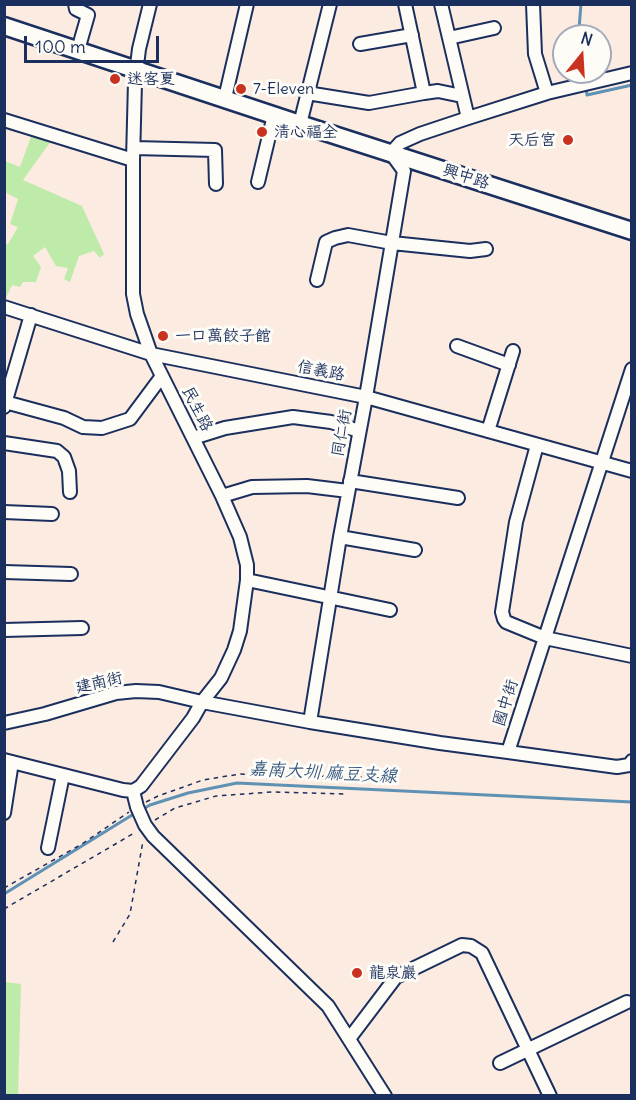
<!DOCTYPE html>
<meta charset="utf-8">
<style>
body{margin:0}
#map{position:relative;width:636px;height:1100px;overflow:hidden;background:#fbebe0;font-family:Delius,sans-serif}
canvas{display:block}
.frame{position:absolute;inset:0;border:6px solid #1b2f5e;pointer-events:none}
.north{position:absolute;left:552px;top:24px;width:60px;height:60px;box-sizing:border-box;background:#fdfcf7;border:2px solid #a3aaba;border-radius:50%;rotate:18deg;font-size:16px;font-weight:700;line-height:24px;text-align:center;color:#1b2f5e}
.north::after{content:'';display:block;margin:auto;width:21px;height:27px;background:#c8321e;clip-path:polygon(50% 0,100% 100%,50% 72%,0 100%)}
.scale{position:absolute;left:24px;top:36px;width:135px;height:27px;box-sizing:border-box;border:3px solid #1b2f5e;border-top:0;padding-left:8px;font-size:18px;line-height:21px;white-space:nowrap;color:#1b2f5e;-webkit-text-stroke:4px #fdfcf7;paint-order:stroke}
</style>
<div id="map">
<canvas width="636" height="1100"></canvas>
<div class="frame"></div>
<div class="north">N</div>
<div class="scale">100 m</div>
</div>
<script>
const g = document.querySelector('canvas').getContext('2d');
g.lineJoin = 'round';
function paint(path, color) { g.fillStyle = color; g.fill(path, 'evenodd'); }
const poly = rows => new Path2D(rows.map(r => 'M' + r).join(''));
function trace(path, color, width, dash) { g.strokeStyle = color; g.lineWidth = width; g.lineCap = dash ? 'butt' : 'round'; g.setLineDash(dash || []); g.stroke(path); }
function label(font, color, halo, rows, align = 'center') {
  g.font = font + ' Delius,"LXGW WenKai TC",sans-serif'; g.lineWidth = 6; g.setLineDash([]); g.textBaseline = 'middle'; g.strokeStyle = halo; g.fillStyle = color; for (const [text, x, y, turn = 0] of rows) {
    g.save(); g.translate(x, y); g.rotate((+turn || 0) * Math.PI / 180); g.textAlign = isNaN(turn) ? turn : align; if (halo) g.strokeText(text, 0, 0); g.fillText(text, 0, 0); g.restore();
  }
}
const green = poly([
 [32,134,51,141,23,180,82,206,104,254,100,258,94,251,79,256,70,282,64,279,68,268,56,266,45,247,33,256,41,267,36,282,23,282,20,287,12,285,6,298,5,297,5,245,8,244,18,227,10,224,18,199,5,192,5,161,20,167],
 [5,982,21,984,18,1095,5,1095]
]);
const stream = poly([
 [579,36,579,29,581,4],
 [586,87,587,95,632,85],
 [143,809,150,805,188,793,237,783,632,802],
 [4,894,137,812]
]);
const path = poly([
 [146,802,158,796,203,780,240,774,389,778],
 [155,820,175,808,216,796,272,792,345,794],
 [4,888,82,844,129,812],
 [4,909,136,832],
 [113,942,130,914,143,841]
]);
const minor = poly([
 [75,4,76,9,88,15,78,50],
 [405,4,424,93],
 [441,4,468,118],
 [533,4,535,54,547,93],
 [449,38,494,28],
 [360,44,412,35],
 [307,93,369,103,424,93,438,91,462,96],
 [225,98,247,4],
 [4,120,133,160],
 [300,124,330,4],
 [134,148,215,150,216,184],
 [258,182,274,115],
 [317,280,326,242,335,238,348,235,392,243,470,251,486,249],
 [4,307,151,354,366,397,632,471],
 [457,346,509,365],
 [5,402,64,418,83,427,102,428,130,419,162,376],
 [4,407,31,315],
 [488,431,513,351],
 [193,438,225,428,293,417,331,422,359,431],
 [4,443,57,451,64,457,69,471,70,492],
 [537,445,516,522,502,612,504,619,506,622,545,638,632,656],
 [350,481,458,498],
 [222,496,252,487,307,486,348,491],
 [4,512,52,514],
 [340,537,415,550],
 [4,572,71,574],
 [247,580,390,610],
 [4,630,82,628],
 [310,722,340,537,366,397,404,171,391,153,400,143,420,134,468,118,547,93,632,73],
 [4,723,45,714,116,693,136,691,159,692,202,702,310,722,440,743,508,752,632,369],
 [508,752,617,767,629,765,632,761],
 [4,760,123,790,133,791],
 [133,791,141,786,193,718,202,702,221,678,234,650,240,631,247,580,247,565,240,537,222,496,151,354,137,314,133,294,133,160,135,82,139,49,150,4],
 [133,791,137,807,145,825,153,836,328,1006,385,1096],
 [4,813,12,762],
 [48,848,63,775],
 [349,1039,396,977,462,945,471,946,482,953,550,1096],
 [500,1063,627,1002]
]);
const major = poly([
 [4,26,300,124,632,231]
]);
const markers = [
 [115,79,6,"#c8321e"],
 [241,89,6,"#c8321e"],
 [262,132,6,"#c8321e"],
 [568,140,6,"#c8321e"],
 [163,336,6,"#c8321e"],
 [357,973,6,"#c8321e"]
];
const poiNames = [
 ["迷客夏",127,79],
 ["7-Eleven",253,89],
 ["清心福全",274,132],
 ["天后宮",556,140,"right"],
 ["一口萬餃子館",175,336],
 ["龍泉巖",369,973]
];
const streetNames = [
 ["興中路",466,177,18],
 ["信義路",321,371,11],
 ["民生路",197,409,63],
 ["同仁街",342,433,-80],
 ["建南街",99,683,-13],
 ["國中街",506,703,-72]
];
const waterNames = [
 ["嘉南大圳 麻豆支線",323,773,3]
];
paint(green, '#beeba9');
trace(stream, '#5e91b3', 3);
trace(minor, '#1b2f5e', 16);
trace(major, '#1b2f5e', 21);
trace(path, '#1b2f5e', 1.5, [4.5, 4.5]);
trace(minor, '#fdfcf7', 12);
trace(major, '#fdfcf7', 16);
for (const [x, y, r, color] of markers) { const dot = new Path2D(); dot.arc(x, y, r, 0, 2 * Math.PI); g.fillStyle = color; g.fill(dot); trace(dot, '#fdfcf7', 2); }
label('16px', '#1b2f5e', '#fdfcf7', poiNames, 'left');
label('16px', '#1b2f5e', '#fdfcf7', streetNames);
label('italic 18px', '#375881', '#fdfcf7', waterNames);
</script>
